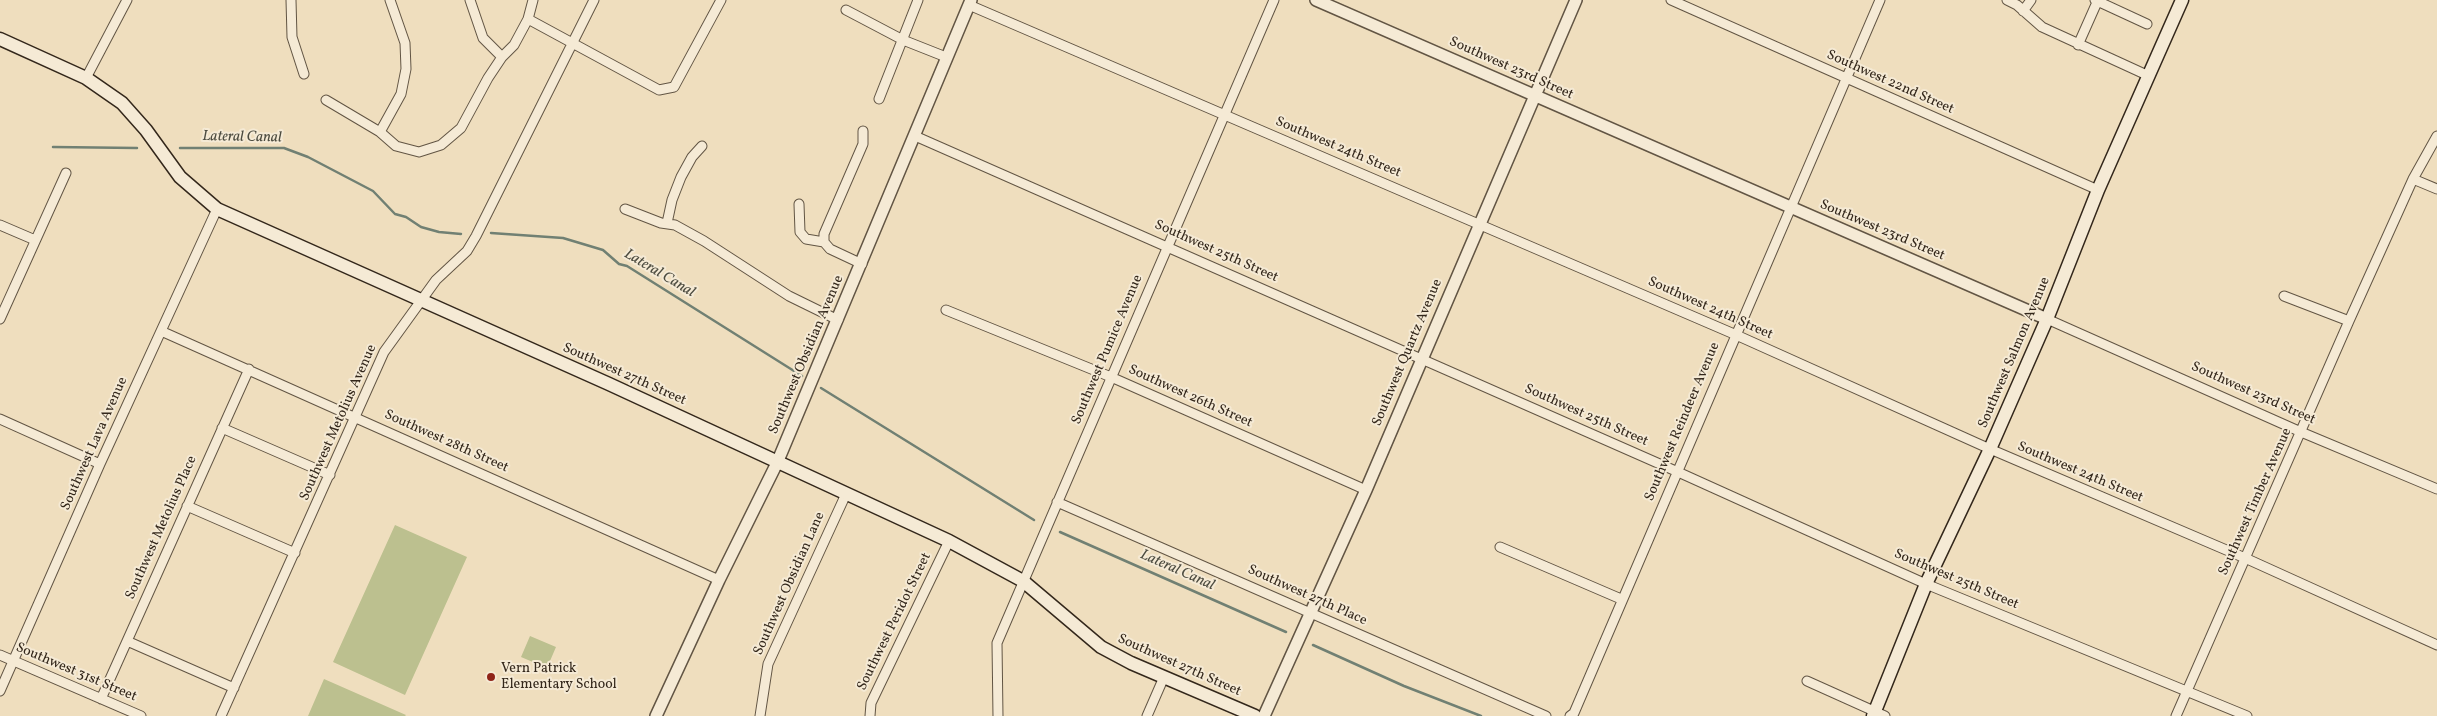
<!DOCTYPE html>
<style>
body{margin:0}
canvas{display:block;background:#efdebe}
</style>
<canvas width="2437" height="716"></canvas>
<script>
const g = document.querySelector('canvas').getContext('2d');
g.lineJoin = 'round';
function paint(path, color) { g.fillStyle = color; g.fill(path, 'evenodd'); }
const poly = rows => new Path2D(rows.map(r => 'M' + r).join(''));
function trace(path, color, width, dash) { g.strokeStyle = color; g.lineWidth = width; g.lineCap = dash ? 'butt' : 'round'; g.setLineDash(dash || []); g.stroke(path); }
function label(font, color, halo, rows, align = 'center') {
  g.font = font + ' Vollkorn,serif'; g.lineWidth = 4; g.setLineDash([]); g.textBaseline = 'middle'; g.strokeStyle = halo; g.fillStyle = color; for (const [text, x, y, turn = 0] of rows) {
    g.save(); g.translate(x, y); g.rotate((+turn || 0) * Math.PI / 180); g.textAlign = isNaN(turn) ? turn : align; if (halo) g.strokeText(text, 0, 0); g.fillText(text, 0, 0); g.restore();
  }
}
const green = poly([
 [395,525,467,557,405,695,333,662],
 [530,636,556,647,547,668,521,657],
 [324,679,406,715,405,716,308,716]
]);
const stream = poly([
 [53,147,137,148],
 [180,148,284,148,308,157,373,191,395,214,406,217,421,227,439,232,461,234],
 [491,233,563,238,603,250,619,264,627,266,802,376],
 [821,388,1034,520],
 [1060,532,1286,632],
 [1313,645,1404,686,1481,716]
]);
const minor = poly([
 [291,0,292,37,304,74],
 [470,0,483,38,502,57],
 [1671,0,2098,190],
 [2007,0,2017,5,2042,27,2149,76],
 [2095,0,2147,24],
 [969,5,1734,334,1990,449,2245,558,2437,645],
 [846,10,903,40,946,57],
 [2023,11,2031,0],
 [528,19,659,90,674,87,721,0],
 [2078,45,2098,0],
 [86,78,127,0],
 [879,99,918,0],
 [326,100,380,132,396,146,419,152,441,145,461,128,488,78,502,57,514,45,528,19,533,0],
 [380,132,401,94,406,69,405,43,390,0],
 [915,136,1678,472,1926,584,2247,716],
 [2413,179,2437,189],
 [799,204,800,232,806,239,824,242],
 [625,209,661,223,675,225,704,241,789,296,838,320],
 [667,223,672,200,681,177,692,157,702,146],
 [0,225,35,240],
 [862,264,830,249,824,242,824,234,863,144,863,131],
 [2284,296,2349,321],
 [946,310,1111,377,1366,490],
 [0,319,66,173],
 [2047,319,2301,432,2437,489],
 [161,331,719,580],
 [0,419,100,464],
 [222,428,330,475],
 [1057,502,1546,716],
 [187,506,295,553],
 [1500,547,1621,599],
 [127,641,234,688],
 [0,655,141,716],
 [1807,681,1885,716],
 [0,691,100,464,217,209],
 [101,699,249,369],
 [221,716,384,352,436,280,467,251,476,236,594,0],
 [760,716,768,664,846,494],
 [870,716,871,703,949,541],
 [998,716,997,643,1274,0],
 [1147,716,1164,677],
 [1570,716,1574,713,1880,0],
 [2176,716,2349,321,2413,179,2437,136]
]);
const tertiary = poly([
 [1316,0,2047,319],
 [656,716,719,580,777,463,971,0],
 [1264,716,1366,490,1576,0]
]);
const secondary = poly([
 [0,39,86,78,122,103,146,130,180,177,217,209,609,384,949,541,1023,581,1101,647,1131,663,1255,716],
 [1873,716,1926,584,1990,449,2047,319,2098,190,2182,0]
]);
const markers = [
 [491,677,5,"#8f2418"]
];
const streetNames = [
 ["Southwest 23rd Street",1511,69,24],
 ["Southwest 22nd Street",1890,83,24],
 ["Southwest 24th Street",1338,148,23],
 ["Southwest 23rd Street",1882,231,23],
 ["Southwest 25th Street",1216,252,24],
 ["Southwest 24th Street",1710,309,24],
 ["Southwest Pumice Avenue",1108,350,-67],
 ["Southwest Quartz Avenue",1408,353,-67],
 ["Southwest Salmon Avenue",2015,353,-67],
 ["Southwest Obsidian Avenue",807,355,-67],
 ["Southwest 27th Street",624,375,24],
 ["Southwest 23rd Street",2253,394,24],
 ["Southwest 26th Street",1190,397,24],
 ["Southwest 25th Street",1586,416,24],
 ["Southwest Reindeer Avenue",1683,422,-67],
 ["Southwest Metolius Avenue",339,423,-66],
 ["Southwest 28th Street",446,442,24],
 ["Southwest Lava Avenue",95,444,-66],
 ["Southwest 24th Street",2080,473,23],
 ["Southwest Timber Avenue",2256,502,-66],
 ["Southwest Metolius Place",162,528,-66],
 ["Southwest 25th Street",1956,580,23],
 ["Southwest Obsidian Lane",790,584,-66],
 ["Southwest 27th Place",1307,596,24],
 ["Southwest Peridot Street",895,622,-64],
 ["Southwest 27th Street",1179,666,24],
 ["Southwest 31st Street",76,673,23]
];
const poiNames = [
 ["Vern Patrick",501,669],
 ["Elementary School",501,685]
];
const waterNames = [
 ["Lateral Canal",242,138,1],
 ["Lateral Canal",659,274,31],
 ["Lateral Canal",1177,571,24]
];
paint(green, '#bcc08f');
trace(stream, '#718073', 2.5);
trace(minor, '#625544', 11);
trace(tertiary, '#625544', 14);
trace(secondary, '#33271b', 15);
trace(minor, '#f5ead5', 9);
trace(tertiary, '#f5ead5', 11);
trace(secondary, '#f5ead5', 12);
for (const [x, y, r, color] of markers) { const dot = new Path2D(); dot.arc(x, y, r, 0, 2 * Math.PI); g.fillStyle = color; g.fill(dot); trace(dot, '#f5ead5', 2); }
label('14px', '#33271b', '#f5ead5', streetNames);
label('14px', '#33271b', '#f5ead5', poiNames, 'left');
label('italic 15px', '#4d4c40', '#f5ead5', waterNames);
</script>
